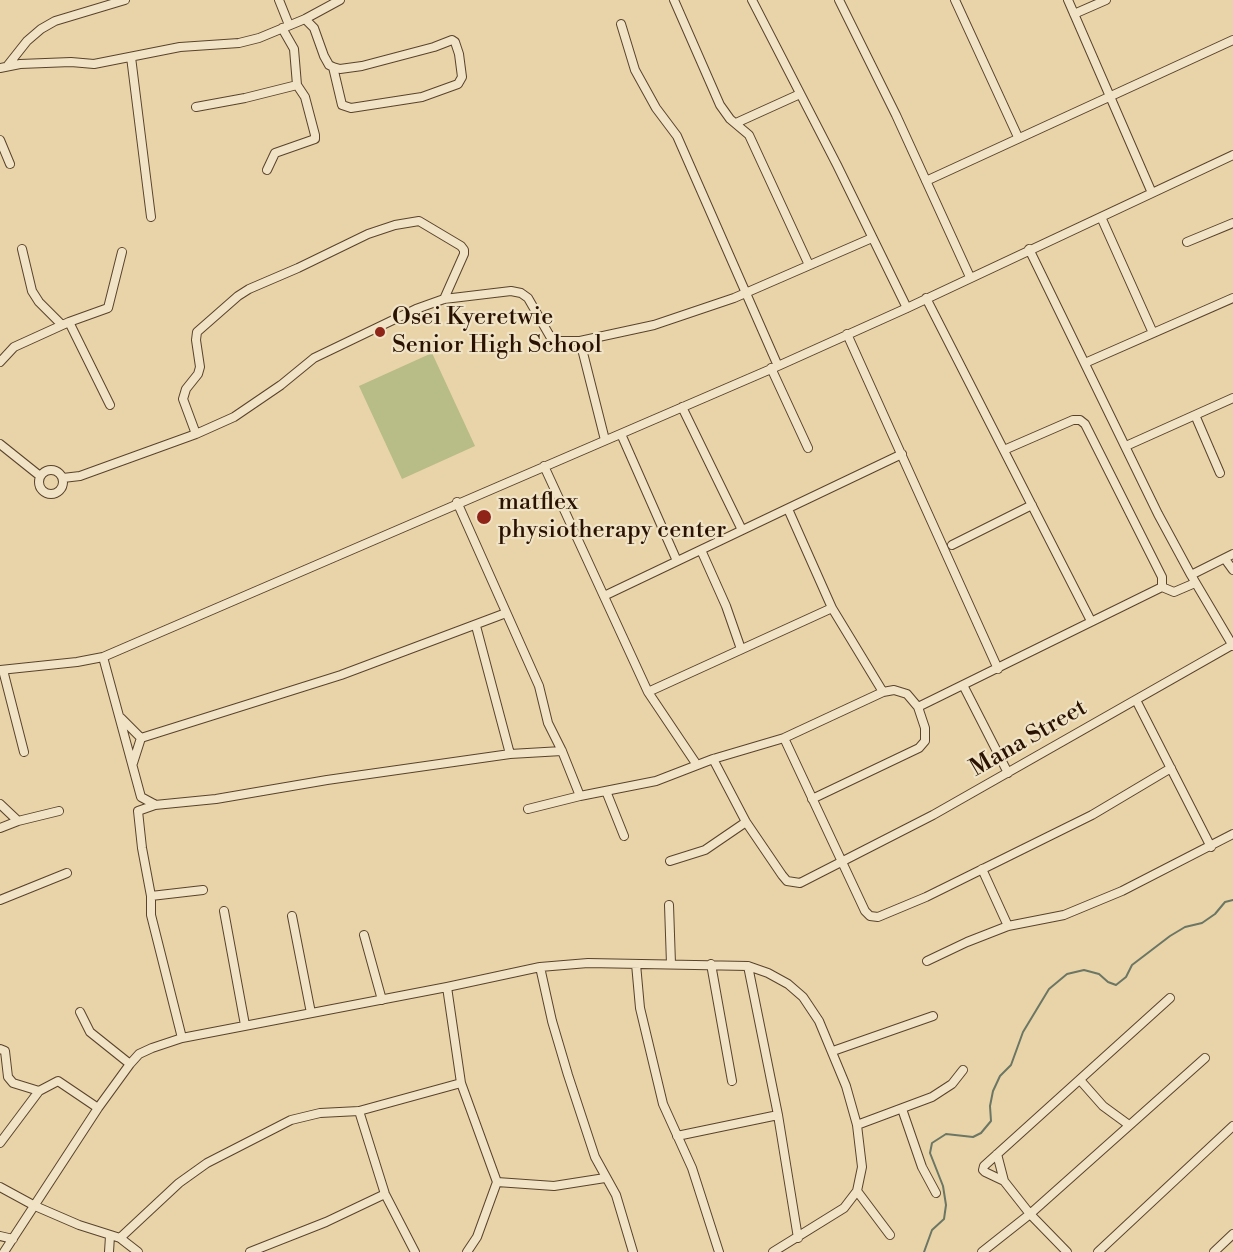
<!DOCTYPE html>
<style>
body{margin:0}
canvas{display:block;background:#e8d4a8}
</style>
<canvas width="1233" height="1252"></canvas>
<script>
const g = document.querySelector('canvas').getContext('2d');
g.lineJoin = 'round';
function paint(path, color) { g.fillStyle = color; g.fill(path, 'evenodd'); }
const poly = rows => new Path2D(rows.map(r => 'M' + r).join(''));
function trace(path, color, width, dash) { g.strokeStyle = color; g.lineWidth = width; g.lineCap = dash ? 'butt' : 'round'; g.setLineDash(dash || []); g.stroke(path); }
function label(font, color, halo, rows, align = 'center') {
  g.font = font + ' "Libre Bodoni",serif'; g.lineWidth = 4.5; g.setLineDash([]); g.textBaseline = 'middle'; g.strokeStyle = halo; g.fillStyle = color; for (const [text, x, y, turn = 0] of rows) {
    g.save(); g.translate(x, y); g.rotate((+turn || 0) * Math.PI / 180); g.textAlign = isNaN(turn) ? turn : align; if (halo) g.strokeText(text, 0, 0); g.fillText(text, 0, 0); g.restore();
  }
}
const green = poly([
 [432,353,475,446,402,479,359,386]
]);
const stream = poly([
 [924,1252,932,1230,944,1219,946,1205,943,1186,930,1153,932,1143,946,1134,973,1137,981,1133,991,1121,990,1106,993,1091,1000,1076,1011,1065,1023,1032,1049,989,1067,974,1084,970,1099,974,1108,982,1116,985,1126,977,1132,965,1170,936,1185,927,1202,923,1215,914,1225,902,1233,900]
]);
const minor = poly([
 [279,0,289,25],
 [674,0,720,105,730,119,749,135,809,265],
 [752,0,837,165,907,308],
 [839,0,896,115,970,277],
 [955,0,1018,137],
 [1068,0,1152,193],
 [1074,14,1106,0],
 [305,19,314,28,324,56,329,65,333,67,340,69,362,66,434,47,452,40,455,42,459,54,462,77,458,84,422,97,351,108,342,105,333,67],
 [621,24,635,70,656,108,677,136,778,366],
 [131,57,151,217],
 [8,65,27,41,41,29,55,21,125,0],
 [0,68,20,64,71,62,94,64,180,47,239,43,259,38,305,19,340,0],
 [196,107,245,98,297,85],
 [736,123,800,94],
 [0,140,10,164],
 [267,170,275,153,315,139,315,135,305,97,297,85,294,49,282,28],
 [926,181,1233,40],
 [1101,217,1153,333],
 [1187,242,1233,223],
 [22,249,32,291,39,302,62,325],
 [1029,249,1158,514,1191,575,1233,646],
 [926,298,1091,621],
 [69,322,110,405],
 [847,334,998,669],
 [580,341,605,440],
 [0,362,14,347,69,322,108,308,122,252],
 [1085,363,1233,298],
 [771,368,808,448],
 [682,407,742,530],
 [1195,415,1220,473],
 [196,434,183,399,186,389,198,374,200,367,196,340,197,332,238,296,249,289,298,268,368,234,395,225,419,221,461,246,464,250,464,254,444,299],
 [621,434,677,561],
 [0,444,40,476],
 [1126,446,1233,398],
 [544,466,648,692,697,765],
 '39 482a12 12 0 1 1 24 0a12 12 0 1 1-24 0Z',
 [63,478,80,476,196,434,234,417,281,385,314,358,416,309,444,299,511,291,521,293,528,298,551,338,560,341,580,341,654,325,734,298,872,238],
 [457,502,539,686,548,723,562,751,580,796],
 [788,509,832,608,883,692],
 [952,545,1032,505],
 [701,550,726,606,741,649],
 [1225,559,1233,570],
 [1191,575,1233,554],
 [1162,587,1174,592,1195,583],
 [604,596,902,454],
 [476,626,510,754],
 [103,657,141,797,154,804],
 [0,670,77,662,103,657,778,366,907,308,1233,155],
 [3,670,24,752],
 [963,685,1008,773],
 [648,692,832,608],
 [1136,700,1211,847],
 [918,707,1162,587,1162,577,1085,424,1080,420,1073,420,1004,450],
 [121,718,141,738],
 [141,738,341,675,506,613],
 [784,738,865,911,870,916,878,917,926,897,1092,815,1171,768],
 [713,759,746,822,782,875,787,881,800,883,933,815,1232,645],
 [133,763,141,738],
 [606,791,624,836],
 [0,804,18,821,59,811],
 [528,809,580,796,656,781,713,759,784,738,883,692,894,690,907,694,918,707,925,728,925,741,919,748,812,799],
 [0,828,18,821],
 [670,861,705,850,746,822],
 [982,869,1008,926],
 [203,890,151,896,142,848,138,811,155,805,216,799,327,780,510,754,562,751],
 [151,896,151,915,182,1038],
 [0,900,67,873],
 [669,905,671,964],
 [224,911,245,1025],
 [292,916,311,1013],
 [364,935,382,1000],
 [927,961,967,942,1008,926,1064,915,1122,891,1233,834],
 [636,964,640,1008,663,1104,692,1168,719,1252],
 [711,964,732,1081],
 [748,966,778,1115,798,1238],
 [540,967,552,1021,568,1075,595,1157,616,1195,633,1252],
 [447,987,461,1083,497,1182,477,1237,467,1252],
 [80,1012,90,1032,130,1064],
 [0,1049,5,1051,8,1077,13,1083,39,1091,58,1081,98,1108],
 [833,1051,933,1016],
 [1080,1080,1103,1106,1129,1125],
 [902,1109,922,1167,936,1193],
 [359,1111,385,1194,415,1252],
 [857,1125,932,1097,952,1084,963,1070],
 [677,1136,778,1115],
 [0,1143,39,1091],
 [997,1154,1004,1181,1030,1214,1067,1252],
 [1004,1181,985,1172,983,1170,984,1166,1170,998],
 [497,1182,554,1186,605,1178],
 [0,1187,35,1206,79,1225,120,1238,138,1252],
 [857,1191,890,1235],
 [0,1236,13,1239],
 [120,1238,179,1183,207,1163,291,1120,320,1113,359,1111,461,1083],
 [4,1252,98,1108,130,1064,139,1054,152,1048,182,1038,447,987,540,967,588,963,748,966,768,973,788,984,803,997,819,1021,846,1086,857,1125,862,1167,857,1191,844,1208,773,1252],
 [109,1252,110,1236],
 [250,1252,326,1222,385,1194],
 [982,1252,1030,1214,1205,1058],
 [1098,1252,1233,1126],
 [1214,1252,1233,1234]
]);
const markers = [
 [380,332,6,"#8f2418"],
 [484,517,8,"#8f2418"]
];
const poiNames = [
 ["Osei Kyeretwie",392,318],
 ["Senior High School",392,346],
 ["matflex",498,503],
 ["physiotherapy center",498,531]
];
const streetNames = [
 ["Mana Street",1029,739,-30]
];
paint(green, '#b8bc86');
trace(stream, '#6c7664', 2);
trace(minor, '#5a422c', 10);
trace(minor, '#f0e3c6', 8);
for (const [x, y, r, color] of markers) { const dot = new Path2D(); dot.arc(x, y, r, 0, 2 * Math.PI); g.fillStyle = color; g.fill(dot); trace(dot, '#f0e3c6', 2); }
label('24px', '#2a1202', '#f0e3c6', poiNames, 'left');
label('24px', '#2a1202', '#f0e3c6', streetNames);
</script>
